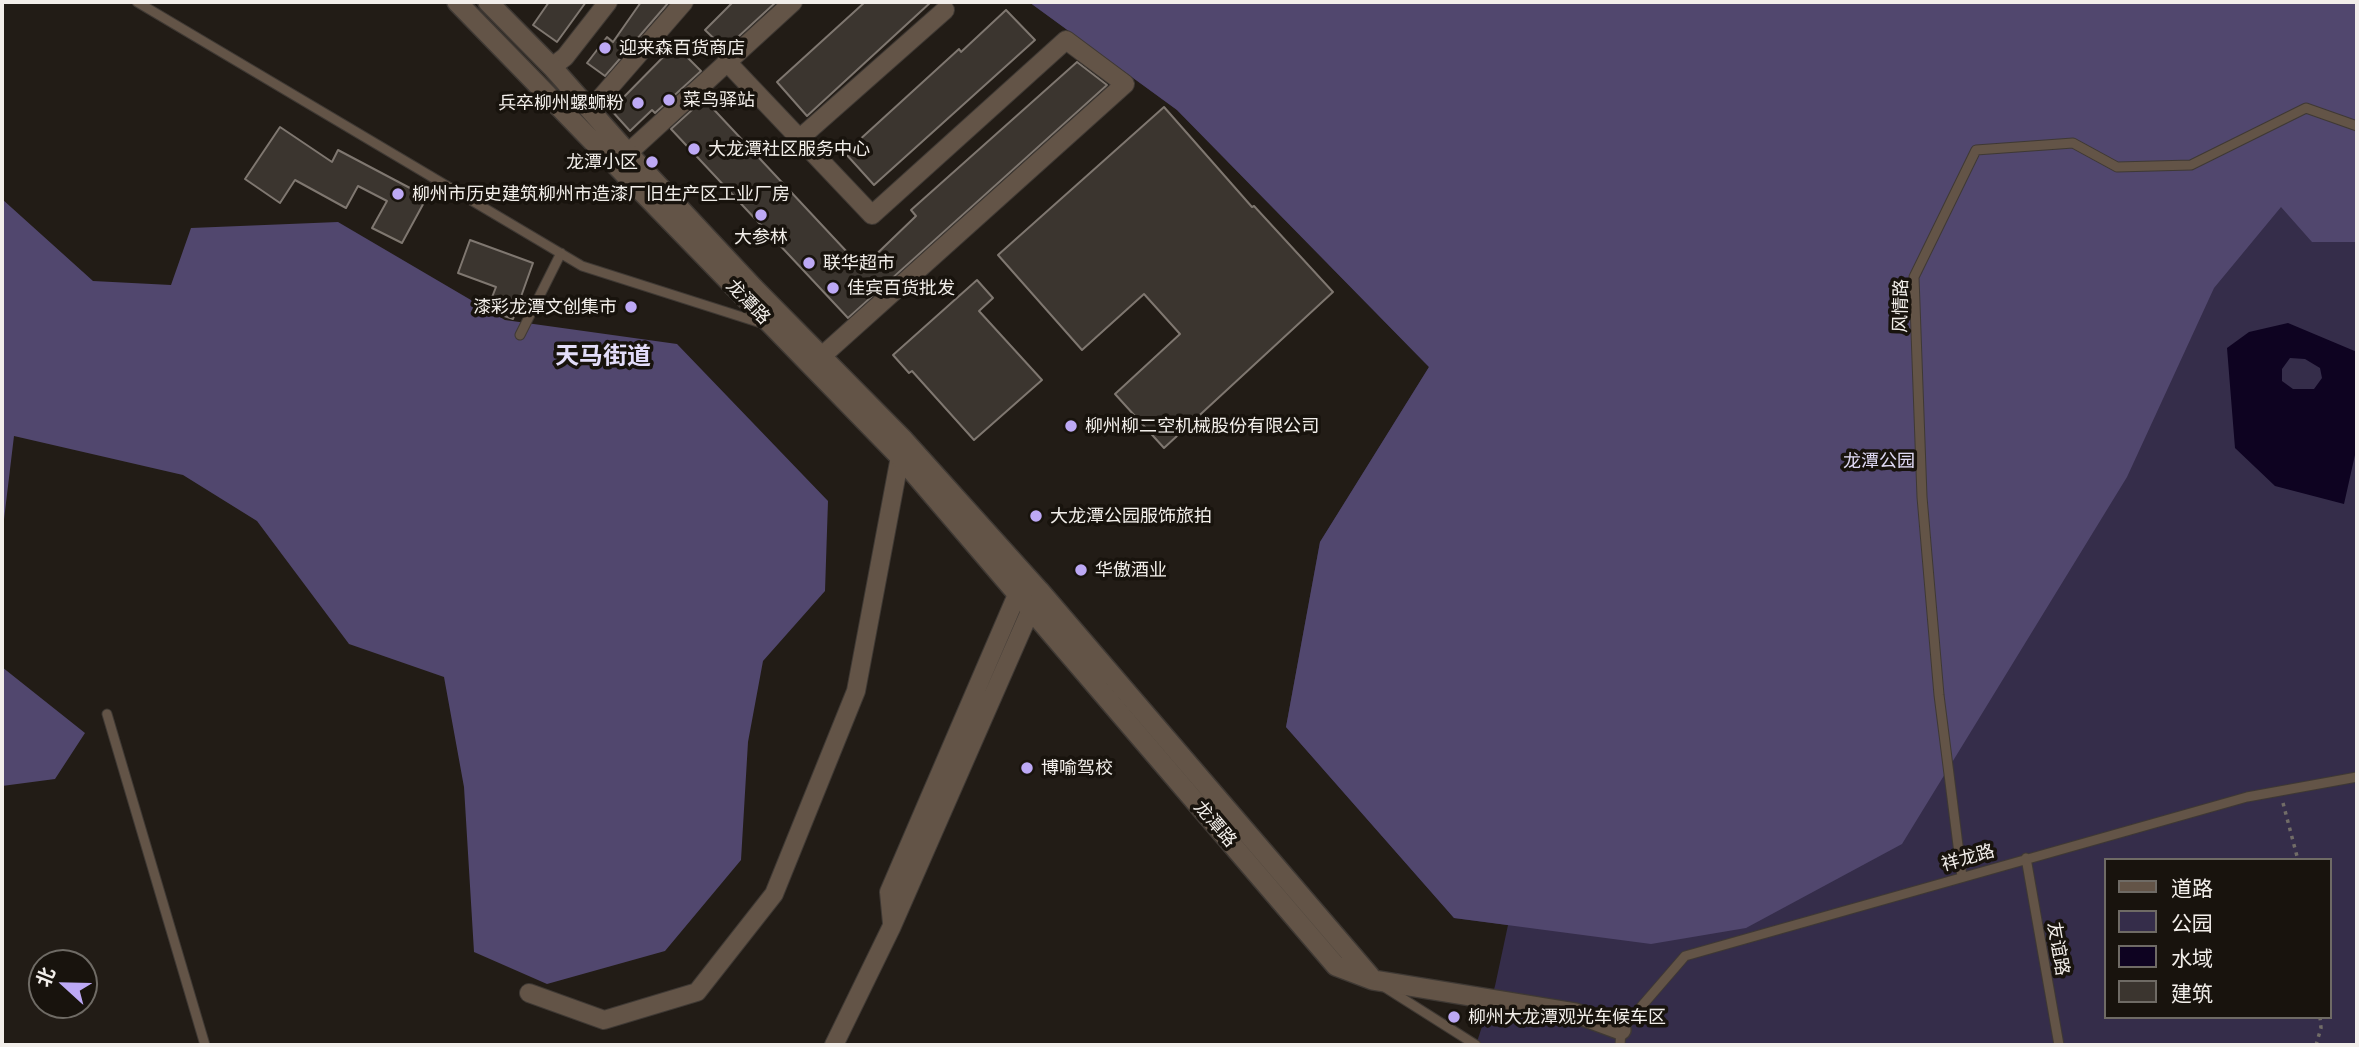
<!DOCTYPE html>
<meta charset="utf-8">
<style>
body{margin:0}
#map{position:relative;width:2359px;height:1047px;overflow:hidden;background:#221c16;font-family:"Public Sans","Noto Sans SC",sans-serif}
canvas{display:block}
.frame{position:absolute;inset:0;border:4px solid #f2eeea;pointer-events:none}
.legend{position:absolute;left:2104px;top:858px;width:228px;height:161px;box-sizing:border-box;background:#18130d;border:2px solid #6f6b65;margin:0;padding:9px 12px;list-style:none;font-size:21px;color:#f2eeea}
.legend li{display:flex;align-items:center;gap:14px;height:35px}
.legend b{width:35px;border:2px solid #6f6b65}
.north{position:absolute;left:28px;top:949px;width:70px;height:70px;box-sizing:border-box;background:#18130d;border:2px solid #6f6b65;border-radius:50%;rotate:292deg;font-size:19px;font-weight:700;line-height:28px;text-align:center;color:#f2eeea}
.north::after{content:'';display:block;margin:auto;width:24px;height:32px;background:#bda9f5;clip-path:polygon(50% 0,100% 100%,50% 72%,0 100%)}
</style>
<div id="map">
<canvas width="2359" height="1047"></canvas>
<div class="frame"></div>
<ul class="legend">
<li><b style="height:9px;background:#635447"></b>道路</li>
<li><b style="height:19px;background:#352d4a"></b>公园</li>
<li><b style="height:19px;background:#0e0321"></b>水域</li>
<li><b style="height:19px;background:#3b352f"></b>建筑</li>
</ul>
<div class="north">北</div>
</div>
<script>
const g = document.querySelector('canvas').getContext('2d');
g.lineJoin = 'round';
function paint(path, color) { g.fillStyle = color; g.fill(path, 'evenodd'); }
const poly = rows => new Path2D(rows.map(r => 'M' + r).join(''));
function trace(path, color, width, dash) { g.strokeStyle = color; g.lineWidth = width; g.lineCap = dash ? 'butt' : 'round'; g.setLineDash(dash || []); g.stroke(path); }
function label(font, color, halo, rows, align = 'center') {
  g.font = font + ' "Public Sans","Noto Sans SC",sans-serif'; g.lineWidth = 7; g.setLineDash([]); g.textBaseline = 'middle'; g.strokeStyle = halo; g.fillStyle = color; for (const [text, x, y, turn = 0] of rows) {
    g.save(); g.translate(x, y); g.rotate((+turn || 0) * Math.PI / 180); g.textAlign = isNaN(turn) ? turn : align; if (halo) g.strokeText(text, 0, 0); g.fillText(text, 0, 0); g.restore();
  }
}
const green = poly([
 [1029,2,2357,2,2357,1045,1476,1045,1495,986,1508,925,1454,918,1286,727,1320,542,1429,367,1177,110],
 [2105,860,2329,860,2329,1017,2105,1017]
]);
const forest = poly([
 [1029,2,2357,2,2357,242,2312,242,2281,207,2214,288,2127,477,1902,844,1746,928,1651,944,1454,918,1286,727,1320,542,1429,367,1177,110],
 [2,199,93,281,171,285,191,228,338,222,505,320,677,344,828,501,825,591,763,661,748,742,741,860,665,951,547,984,474,952,464,787,444,677,349,644,257,521,183,475,14,436,2,536],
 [2,667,85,733,55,779,2,786]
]);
const water = poly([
 [2288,323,2357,352,2357,446,2344,504,2275,486,2235,448,2227,348,2249,332],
 [2290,358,2305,359,2320,368,2322,378,2314,389,2293,389,2282,381,2282,369]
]);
const building = poly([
 [549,2,586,2,557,42,533,25,549,2],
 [641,2,669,2,605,76,587,63,607,37,613,42,641,2],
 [733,2,776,2,725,49,705,30,733,2],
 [865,2,931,2,807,116,777,82,865,2],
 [1006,10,1035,40,874,185,845,153,959,49,961,52,1006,10],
 [675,45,701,71,655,113,652,110,630,131,611,110,675,45],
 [1077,62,1107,85,848,318,671,129,704,99,862,268,916,216,911,210,1077,62],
 [1164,107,1252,207,1254,206,1333,292,1164,448,1115,394,1180,334,1144,294,1082,350,998,255,1164,107],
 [280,127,332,162,338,150,427,197,402,243,372,228,387,201,358,186,346,208,295,180,280,203,245,179,280,127],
 [470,240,533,263,513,319,487,310,496,287,458,273,470,240],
 [977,280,993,298,979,311,1042,380,974,440,912,371,909,373,893,355,977,280]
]);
const path = poly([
 [2283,803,2298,860],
 [2316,1045,2321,1028,2320,1017]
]);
const service = poly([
 [137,2,582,266,764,324],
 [520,335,561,253],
 [107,714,205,1045],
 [2026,858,2059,1045],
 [1962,877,1939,695,1922,497,1914,277,1976,150,2073,143,2117,167,2191,165,2306,108,2357,126],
 [1386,988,1476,1045],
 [1620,1045,1621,1030,1685,956,2247,797,2357,777]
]);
const minor = poly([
 [727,62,872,215,1066,40,1125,84,822,356],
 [552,67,565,57,608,2],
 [590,110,684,2],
 [799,139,945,10],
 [628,153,793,2],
 [892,923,889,892,1022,583],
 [529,993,604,1020,697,992,774,894,856,691,902,446],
 [834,1045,892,926,1035,600]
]);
const tertiary = poly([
 [457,2,900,457,1336,966,1373,980,1575,1013,1621,1030],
 [488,2,552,67,628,153,754,288,904,440,1039,590,1370,976]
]);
const markers = [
 [605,48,7,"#bda9f5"],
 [669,100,7,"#bda9f5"],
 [638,103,7,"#bda9f5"],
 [694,149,7,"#bda9f5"],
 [652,162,7,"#bda9f5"],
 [398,194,7,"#bda9f5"],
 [761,215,7,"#bda9f5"],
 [809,263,7,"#bda9f5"],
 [833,288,7,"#bda9f5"],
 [631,307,7,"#bda9f5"],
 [1071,426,7,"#bda9f5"],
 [1036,516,7,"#bda9f5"],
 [1081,570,7,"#bda9f5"],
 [1027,768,7,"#bda9f5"],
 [1454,1017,7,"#bda9f5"]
];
const poiNames = [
 ["迎来森百货商店",619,48],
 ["菜鸟驿站",683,100],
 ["兵卒柳州螺蛳粉",624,103,"right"],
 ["大龙潭社区服务中心",708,149],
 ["龙潭小区",638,162,"right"],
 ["柳州市历史建筑柳州市造漆厂旧生产区工业厂房",412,194],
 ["大参林",761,237,"center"],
 ["联华超市",823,263],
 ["佳宾百货批发",847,288],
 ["漆彩龙潭文创集市",617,307,"right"],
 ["柳州柳二空机械股份有限公司",1085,426],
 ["大龙潭公园服饰旅拍",1050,516],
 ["华傲酒业",1095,570],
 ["博喻驾校",1041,768],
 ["柳州大龙潭观光车候车区",1468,1017]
];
const streetNames = [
 ["龙潭路",748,302,46],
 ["风情路",1901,306,-89],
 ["龙潭路",1215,824,49],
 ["祥龙路",1968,858,-16],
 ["友谊路",2058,949,80]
];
const parkNames = [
 ["龙潭公园",1879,461]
];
const districtNames = [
 ["天马街道",603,357]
];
paint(green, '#352d4a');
paint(forest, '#51476e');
paint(water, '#0e0321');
paint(building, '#3b352f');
trace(building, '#7f7770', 2);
trace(service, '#3f3934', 11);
trace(minor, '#3f3934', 20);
trace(tertiary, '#3f3934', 22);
trace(path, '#716c67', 3.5, [3.5, 5]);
trace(service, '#635447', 9);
trace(minor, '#635447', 18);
trace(tertiary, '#635447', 19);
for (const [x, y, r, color] of markers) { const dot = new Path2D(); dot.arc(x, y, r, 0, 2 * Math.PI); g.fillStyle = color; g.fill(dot); trace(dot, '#18130d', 2.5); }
label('18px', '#f2eeea', '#18130d', poiNames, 'left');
label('18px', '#f2eeea', '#18130d', streetNames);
label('18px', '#e0daf5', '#18130d', parkNames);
label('bold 24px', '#e3ddfa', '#18130d', districtNames);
</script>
